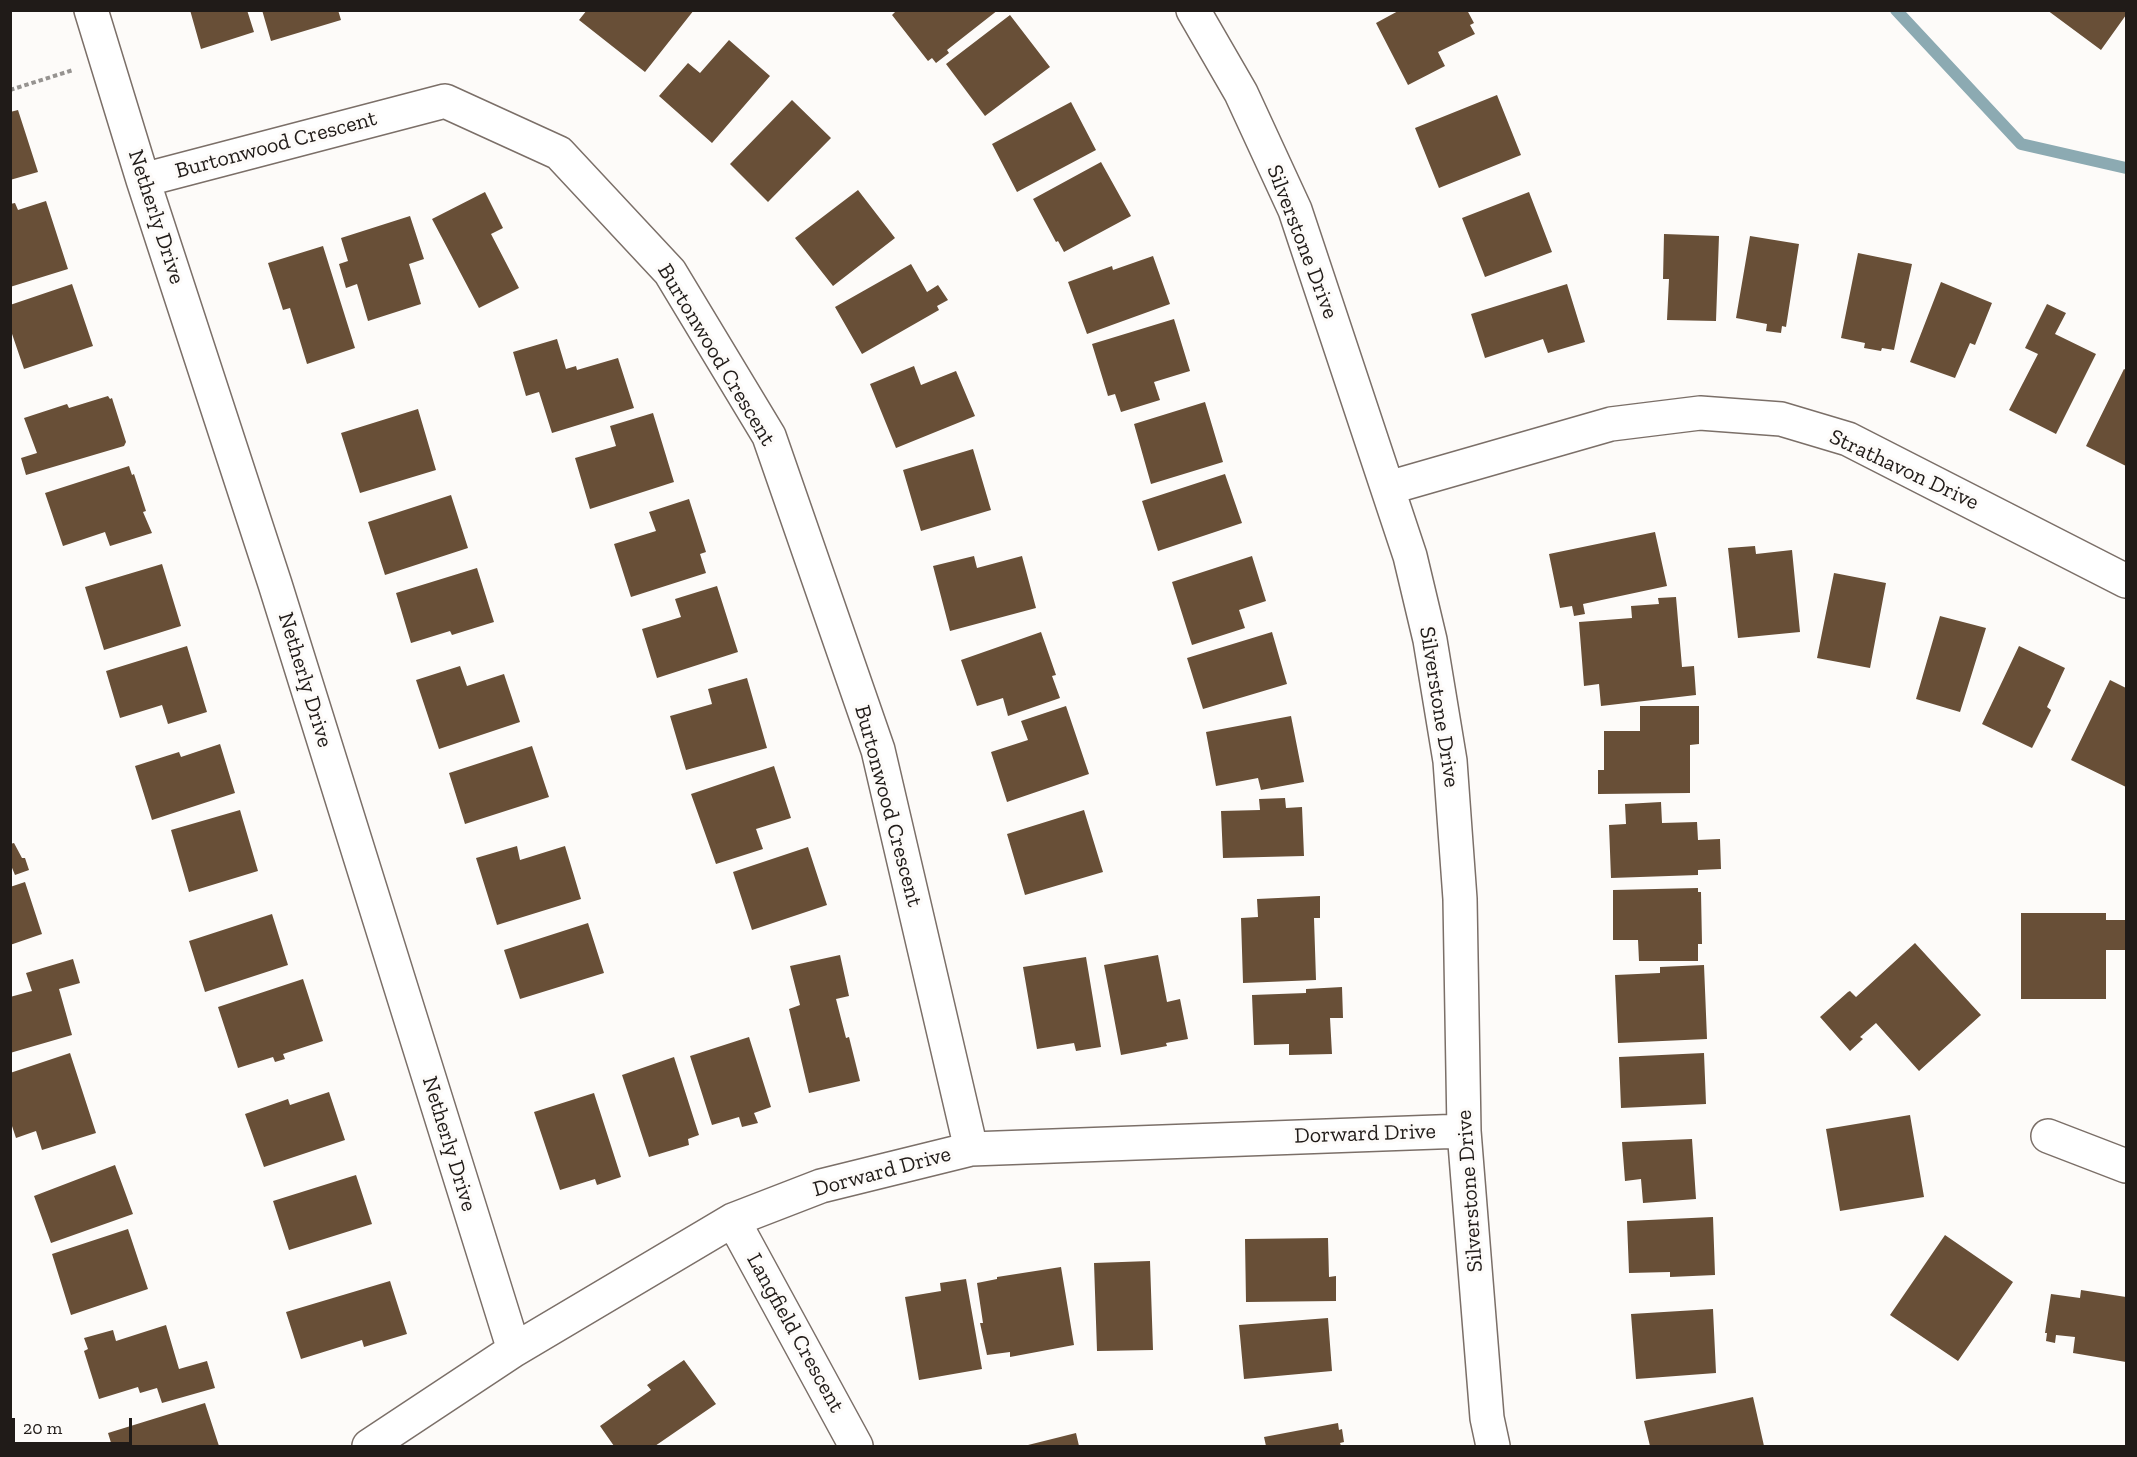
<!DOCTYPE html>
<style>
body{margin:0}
#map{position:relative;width:2137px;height:1457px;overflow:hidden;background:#fdfbf9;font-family:"Zilla Slab",serif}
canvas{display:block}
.frame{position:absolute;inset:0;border:12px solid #201b18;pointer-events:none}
.scale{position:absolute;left:12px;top:1418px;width:120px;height:27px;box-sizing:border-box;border:3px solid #201b18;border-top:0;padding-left:8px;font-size:18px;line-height:21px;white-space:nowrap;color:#201b18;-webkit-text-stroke:4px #fdfbf9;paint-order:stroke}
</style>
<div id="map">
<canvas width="2137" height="1457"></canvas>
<div class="frame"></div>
<div class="scale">20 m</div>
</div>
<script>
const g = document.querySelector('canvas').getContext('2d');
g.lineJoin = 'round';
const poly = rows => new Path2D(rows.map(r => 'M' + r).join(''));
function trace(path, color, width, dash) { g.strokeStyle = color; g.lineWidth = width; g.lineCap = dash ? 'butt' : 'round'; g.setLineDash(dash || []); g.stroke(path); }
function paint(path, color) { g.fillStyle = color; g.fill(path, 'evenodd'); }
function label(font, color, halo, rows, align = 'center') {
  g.font = font + ' "Zilla Slab",serif'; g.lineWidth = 6; g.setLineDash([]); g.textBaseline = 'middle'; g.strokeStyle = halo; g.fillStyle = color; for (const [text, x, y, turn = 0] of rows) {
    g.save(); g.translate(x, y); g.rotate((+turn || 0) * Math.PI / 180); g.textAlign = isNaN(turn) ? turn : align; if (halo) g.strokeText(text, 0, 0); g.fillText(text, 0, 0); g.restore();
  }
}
const stream = poly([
 [1896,10,2021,144,2126,168]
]);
const building = poly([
 [190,10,247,10,254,32,201,49],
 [262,10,338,10,341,20,271,41],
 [587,10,694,10,645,72,579,20],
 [897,10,998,10,947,50,949,53,936,63,932,58,928,61,892,15],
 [1400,10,1467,10,1474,23,1470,25,1475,34,1438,52,1445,66,1408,85,1376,23],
 [2047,10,2126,10,2126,15,2101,50],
 [1010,15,1050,67,985,116,946,64],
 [729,40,770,76,712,143,659,96,688,63,700,73],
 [1497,95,1521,155,1439,188,1415,128],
 [792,100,831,138,768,202,730,164],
 [1071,102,1096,150,1017,192,992,144],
 [18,110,38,172,10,180,10,112],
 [1101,162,1131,216,1064,252,1058,241,1056,242,1033,199],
 [858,190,895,238,833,286,795,238],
 [485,192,503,228,491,234,519,288,479,308,432,219],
 [1529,192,1552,252,1485,277,1462,218],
 [46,201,68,269,10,287,10,204,15,203,18,210],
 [410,216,424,259,409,264,421,304,368,321,357,284,346,288,339,264,348,261,341,238],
 [1664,234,1719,236,1716,321,1667,320,1669,279,1663,279],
 [1750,236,1799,244,1786,327,1782,326,1781,333,1766,331,1767,324,1736,318],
 [323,246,355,348,307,364,290,308,283,310,268,263],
 [1858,253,1912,264,1894,350,1882,348,1881,351,1864,348,1865,343,1841,338],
 [1153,256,1170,304,1087,334,1068,282,1112,266,1113,270],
 [911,264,927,292,938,285,948,300,937,306,939,310,862,354,835,307],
 [1941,282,1992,303,1975,345,1970,343,1955,378,1910,362],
 [72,284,93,346,24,369,10,328,10,305],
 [1567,284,1585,342,1548,353,1543,339,1485,358,1471,314],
 [2047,304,2066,313,2055,334,2096,354,2056,434,2009,410,2038,354,2025,348],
 [1174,319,1190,371,1154,382,1160,400,1121,412,1115,394,1108,396,1092,344],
 [557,339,566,369,576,366,577,370,618,358,634,408,552,433,539,392,526,396,513,352],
 [914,366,921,385,956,371,975,416,896,448,870,384],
 [2124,369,2126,370,2126,466,2086,446],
 [108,396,110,399,112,398,126,442,124,446,26,475,21,458,37,453,24,418,67,404,69,408],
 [1205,402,1223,462,1151,484,1134,424],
 [418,409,436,470,360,493,341,433],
 [653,413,674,482,590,509,575,458,616,446,610,426],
 [973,449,991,510,921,531,903,470],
 [129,466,132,475,134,474,146,511,143,512,152,533,110,546,105,532,63,546,45,493],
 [1225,474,1242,523,1158,551,1142,501],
 [451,495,468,548,385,575,368,522],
 [689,499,706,552,700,554,706,573,631,597,614,544,656,531,649,512],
 [1655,532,1667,586,1583,604,1585,614,1574,616,1572,606,1560,608,1549,554],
 [1755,546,1756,554,1792,550,1800,632,1738,638,1728,548],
 [974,556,977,568,1022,556,1036,608,950,631,933,566],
 [1252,556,1266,601,1239,610,1245,628,1192,645,1172,582],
 [162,564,181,626,104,650,85,587],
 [477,568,494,622,452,635,450,631,411,643,396,593],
 [1834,573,1886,583,1870,668,1817,658],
 [717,586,738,652,657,678,642,629,681,617,675,599],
 [1676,597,1682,667,1694,666,1696,695,1601,706,1599,684,1584,686,1579,622,1632,618,1631,606,1659,604,1658,598],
 [1940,616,1986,628,1960,712,1916,699],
 [1041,632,1056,675,1052,676,1060,698,1008,716,1003,698,977,706,961,660],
 [1272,632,1287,684,1203,709,1187,658],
 [187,646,207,712,168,724,162,705,120,718,106,671],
 [2019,646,2065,668,2047,707,2051,710,2032,748,1982,724],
 [460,666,467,686,504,674,520,722,439,749,416,680],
 [747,678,767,748,686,770,670,716,712,704,708,689],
 [2110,680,2126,688,2126,787,2071,760],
 [1066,706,1089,774,1007,802,991,752,1028,740,1021,721],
 [1640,706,1699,706,1699,744,1690,745,1690,793,1598,794,1598,770,1604,770,1604,731,1640,731],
 [1291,716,1304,782,1261,790,1258,778,1216,786,1206,732],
 [220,744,235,793,152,820,135,766,179,752,181,757],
 [532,746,549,797,465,824,449,773],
 [774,766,791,818,756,829,763,849,716,864,691,794],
 [1285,798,1286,808,1302,807,1304,856,1223,858,1221,811,1260,810,1259,799],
 [1661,802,1662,823,1697,822,1698,840,1720,839,1721,869,1698,870,1698,875,1611,878,1609,825,1626,824,1625,804],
 [240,810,258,871,189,892,171,830],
 [1084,810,1103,872,1025,895,1007,834],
 [14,843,22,858,25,858,29,870,15,875,10,863,10,844],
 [517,846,520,860,565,846,581,899,497,925,476,858],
 [808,847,827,905,752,930,733,872],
 [25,882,42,934,10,945,10,887],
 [1698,888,1698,892,1701,892,1702,944,1698,944,1698,961,1639,961,1638,940,1613,940,1613,890],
 [1320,896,1320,918,1314,918,1316,980,1243,983,1241,918,1258,917,1257,899],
 [2021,913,2106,913,2106,920,2126,920,2126,950,2106,950,2106,999,2021,999],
 [272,914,288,965,205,992,189,941],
 [588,923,604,973,520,999,504,950],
 [1915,943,1981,1015,1919,1071,1876,1023,1860,1037,1863,1039,1850,1051,1820,1017,1848,992,1850,991,1856,997],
 [840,955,849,996,836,999,846,1038,849,1037,860,1081,809,1093,789,1009,800,1005,790,966],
 [1158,955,1167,1002,1180,999,1188,1039,1166,1043,1167,1046,1121,1055,1104,965],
 [1086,957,1101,1047,1076,1051,1074,1043,1037,1049,1023,967],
 [73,959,80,983,59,989,72,1035,10,1053,10,997,32,991,26,973],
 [1704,965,1707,1039,1618,1043,1615,975,1660,973,1660,967],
 [303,979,323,1041,283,1054,285,1059,275,1062,273,1057,238,1068,218,1007],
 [1342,987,1343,1018,1330,1018,1332,1054,1289,1055,1289,1044,1254,1045,1252,995,1306,993,1306,989],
 [749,1037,771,1107,754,1113,758,1123,742,1127,739,1117,712,1125,690,1056],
 [70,1053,96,1133,42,1150,36,1131,16,1138,10,1120,10,1073],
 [1704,1053,1706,1104,1621,1108,1619,1057],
 [674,1057,699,1135,688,1139,689,1145,649,1157,622,1075],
 [329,1092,345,1140,264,1167,245,1114,288,1099,290,1105],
 [594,1093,621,1177,597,1185,595,1179,560,1190,534,1112],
 [1910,1115,1924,1197,1840,1211,1826,1129],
 [1692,1139,1696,1199,1643,1203,1641,1179,1625,1181,1622,1142],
 [115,1165,133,1214,51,1243,34,1196],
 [356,1175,372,1224,289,1250,273,1201],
 [1713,1217,1715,1275,1670,1277,1670,1272,1629,1273,1627,1221],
 [128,1229,148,1289,71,1315,52,1254],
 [1945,1235,2013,1282,1958,1361,1890,1315],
 [1328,1238,1329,1277,1336,1276,1336,1301,1246,1302,1245,1239],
 [1150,1261,1153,1350,1097,1351,1094,1263],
 [1061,1267,1074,1345,1010,1357,1010,1352,987,1355,980,1323,983,1323,977,1283,997,1279,997,1277],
 [966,1279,982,1369,919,1380,905,1297,941,1291,940,1283],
 [390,1281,407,1334,364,1347,362,1340,301,1359,286,1312],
 [2081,1290,2126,1297,2126,1362,2073,1353,2075,1337,2056,1335,2055,1343,2046,1341,2047,1333,2045,1333,2051,1294,2080,1298],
 [1713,1309,1716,1373,1636,1379,1631,1314],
 [1328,1318,1332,1371,1244,1379,1239,1325],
 [166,1325,179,1369,207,1361,215,1388,162,1403,157,1388,140,1393,138,1387,99,1399,84,1351,88,1349,84,1338,113,1330,116,1341],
 [684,1360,716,1404,655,1446,614,1446,600,1426,651,1390,647,1385],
 [1753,1397,1764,1446,1650,1446,1644,1421],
 [205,1403,219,1446,112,1446,108,1433],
 [1338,1423,1339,1430,1342,1429,1344,1442,1340,1443,1341,1446,1266,1446,1264,1437],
 [1076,1433,1079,1446,1024,1446]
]);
const path = poly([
 [10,90,73,70]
]);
const street = poly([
 [91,10,143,180,275,584,514,1350],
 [1193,10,1241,93,1295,210,1410,556,1430,640,1450,761,1460,899,1464,1131,1487,1418,1493,1446],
 [143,180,445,101,559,153,670,272,769,436,878,750,971,1149],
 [1388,488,1611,424,1700,413,1781,419,1848,439,2126,581],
 [2048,1136,2126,1166],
 [733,1220,856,1446],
 [369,1446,514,1350,733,1220,821,1186,971,1149,1464,1131]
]);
const streetNames = [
 ["Burtonwood Crescent",276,145,-15],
 ["Netherly Drive",156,217,72],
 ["Silverstone Drive",1302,242,69],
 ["Burtonwood Crescent",716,355,59],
 ["Strathavon Drive",1904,470,25],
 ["Netherly Drive",305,680,73],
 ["Silverstone Drive",1439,707,81],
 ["Burtonwood Crescent",888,806,75],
 ["Dorward Drive",1365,1134,-2],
 ["Netherly Drive",449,1144,73],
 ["Dorward Drive",882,1172,-15],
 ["Silverstone Drive",1470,1191,-94],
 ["Langfield Crescent",795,1333,61]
];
trace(stream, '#8caab2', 12);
paint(building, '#684f37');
trace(street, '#7b6f68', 36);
trace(path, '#969390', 4, [4.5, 3]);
trace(street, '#fff', 33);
label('22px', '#201b18', '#fdfbf9', streetNames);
</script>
